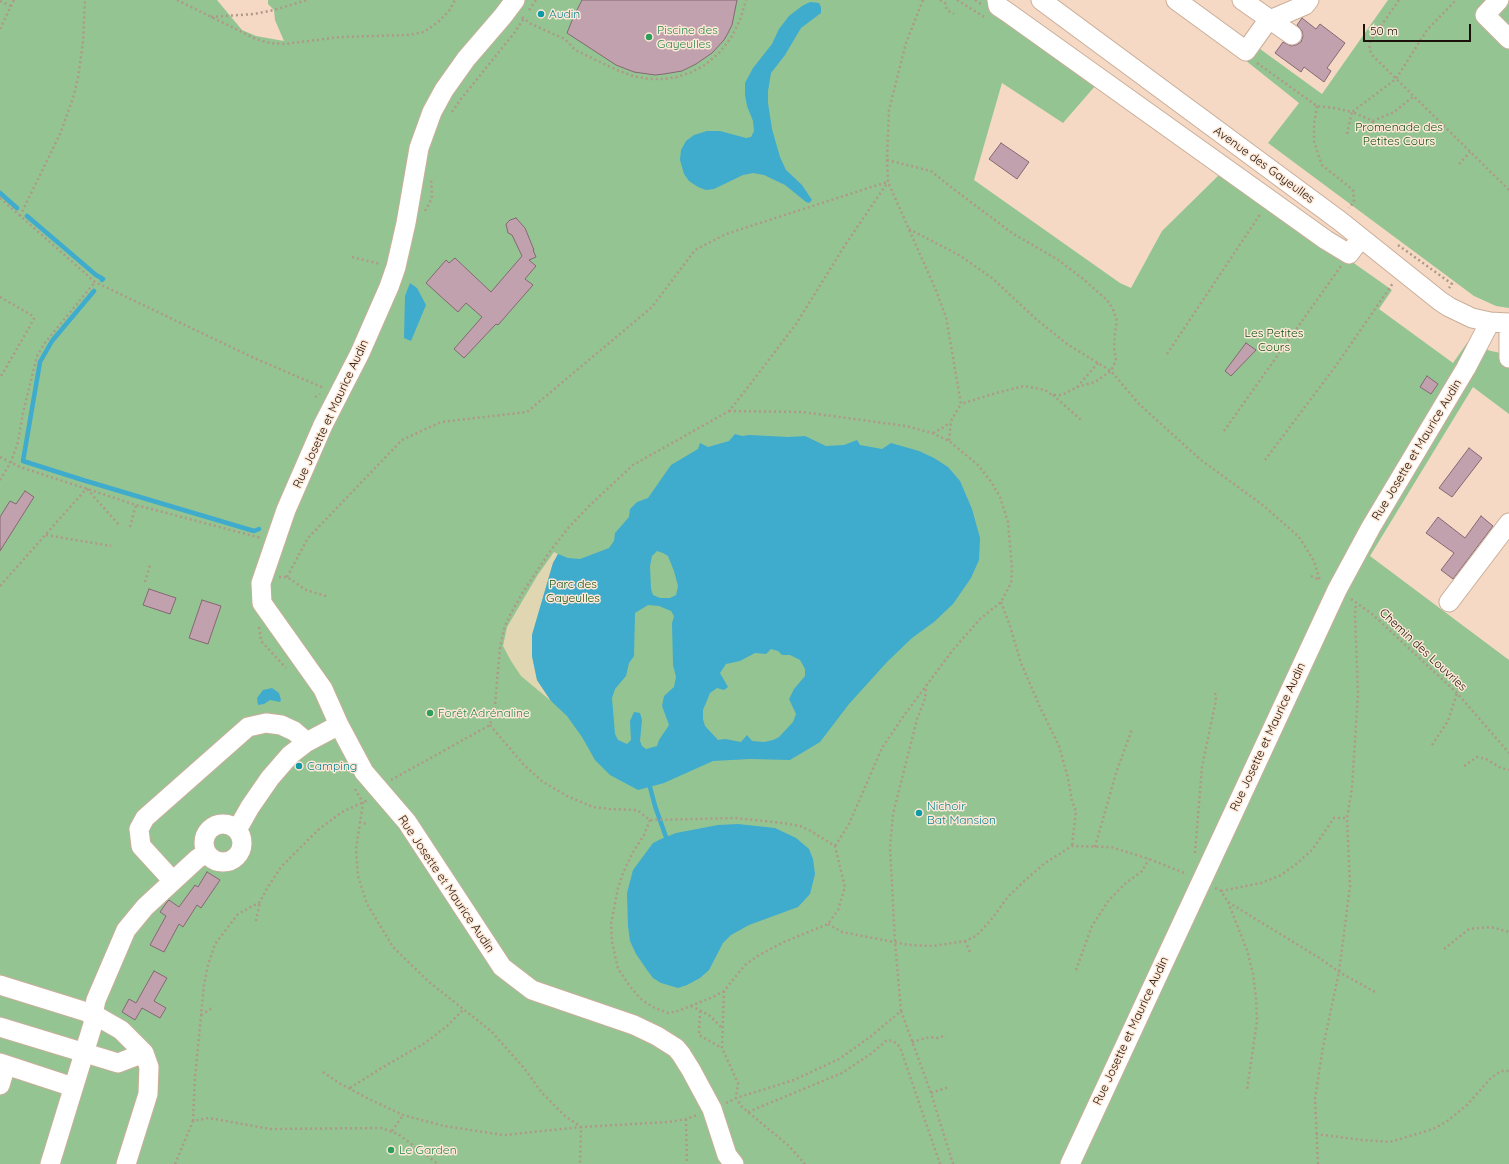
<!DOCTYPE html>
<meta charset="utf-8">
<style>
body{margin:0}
#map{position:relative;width:1509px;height:1164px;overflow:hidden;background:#f5d9c4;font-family:Quicksand,sans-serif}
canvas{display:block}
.scale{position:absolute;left:1363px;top:24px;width:108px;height:18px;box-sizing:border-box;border:2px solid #1b120a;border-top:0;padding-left:5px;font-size:12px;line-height:14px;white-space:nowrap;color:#1b120a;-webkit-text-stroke:3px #fee8d7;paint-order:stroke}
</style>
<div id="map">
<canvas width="1509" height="1164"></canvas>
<div class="scale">50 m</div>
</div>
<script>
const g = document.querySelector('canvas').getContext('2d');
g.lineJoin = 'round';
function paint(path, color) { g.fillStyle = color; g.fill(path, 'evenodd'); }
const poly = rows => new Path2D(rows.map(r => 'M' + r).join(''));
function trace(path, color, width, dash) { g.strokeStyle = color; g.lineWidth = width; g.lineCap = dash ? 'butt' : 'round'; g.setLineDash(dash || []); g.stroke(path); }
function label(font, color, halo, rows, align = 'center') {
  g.font = font + ' Quicksand,sans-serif'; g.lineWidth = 3; g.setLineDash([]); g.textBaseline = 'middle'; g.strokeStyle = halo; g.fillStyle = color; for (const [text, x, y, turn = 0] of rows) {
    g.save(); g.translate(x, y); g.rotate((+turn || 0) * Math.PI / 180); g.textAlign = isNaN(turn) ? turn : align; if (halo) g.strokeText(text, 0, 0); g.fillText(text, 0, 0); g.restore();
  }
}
const green = poly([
 [0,0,217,0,242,30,256,36,284,41,275,20,274,10,268,4,268,0,990,0,991,4,1019,32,1096,85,1063,123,1002,83,974,180,1120,283,1131,288,1162,231,1220,174,1321,240,1392,290,1379,309,1453,363,1467,343,1491,351,1501,353,1509,353,1509,414,1473,387,1370,556,1509,660,1509,1164,0,1164],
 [1388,0,1509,0,1509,308,1496,306,1474,296,1268,143,1299,103,1245,60,1256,46,1322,94]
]);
const sand = poly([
 [554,552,558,554,553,563,532,635,532,656,537,680,551,701,521,676,511,661,503,646,507,627,537,576]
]);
const water = poly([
 [810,2,819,3,821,7,821,13,801,28,785,55,771,73,768,91,768,103,772,129,780,157,786,170,802,185,812,200,809,203,806,202,785,185,764,175,753,173,743,175,714,189,706,190,698,187,689,181,684,174,680,160,681,150,686,141,694,135,707,131,720,131,746,138,751,137,754,131,753,121,747,106,745,95,745,83,753,68,772,44,779,29,789,16,802,6],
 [410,283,417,288,426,305,411,341,404,338,405,296],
 [735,434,742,436,749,435,788,437,805,436,826,446,844,445,857,440,860,445,882,449,891,443,919,451,934,458,948,467,960,481,972,509,980,538,979,560,971,578,953,604,934,622,912,638,887,662,849,704,820,742,790,760,750,759,713,761,664,783,638,790,610,775,595,760,582,737,567,716,551,701,537,680,532,656,532,635,553,563,558,554,568,558,580,559,609,548,614,541,615,533,629,517,630,509,637,502,648,498,671,465,698,449,700,443,708,447,729,441],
 [657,551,663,553,668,556,674,571,678,586,676,595,670,598,660,598,653,595,651,589,650,566,652,556],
 [648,605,659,606,671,611,674,616,672,623,673,665,676,677,674,687,664,696,662,706,669,725,659,740,657,746,646,749,642,746,640,741,642,720,640,713,634,712,630,721,631,740,627,744,618,740,615,734,612,698,615,689,626,676,629,663,634,656,635,613],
 [771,649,778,651,782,655,790,655,800,660,805,669,805,676,794,689,789,699,796,714,793,722,779,737,773,740,764,742,752,741,747,735,741,742,725,739,718,740,705,726,703,719,703,710,710,693,717,688,724,690,728,687,720,673,726,664,740,661,755,653,766,654],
 [272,688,279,693,281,700,280,702,270,700,264,704,258,705,257,698,263,690],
 [738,824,775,828,796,838,809,849,813,859,815,874,810,894,798,907,749,925,731,935,723,943,709,970,700,978,687,985,678,988,661,983,653,978,647,970,636,954,630,941,628,926,627,893,633,870,653,843,661,839,676,833,718,825]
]);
const stream = poly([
 [0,193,17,208],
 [27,216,96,275,103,279,102,280],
 [94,291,52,341,40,362,23,461,86,481,254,531,259,529],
 [650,787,655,806,666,837]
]);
const building = poly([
 [582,0,737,0,732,25,728,33,724,40,712,53,696,64,682,71,664,74,655,75,634,72,616,65,567,33,573,18,582,0],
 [1302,18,1316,29,1320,24,1345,43,1327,68,1331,71,1324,82,1304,67,1301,72,1275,53,1283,42,1291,46,1296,45,1301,42,1303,36,1302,31,1297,25,1302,18],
 [1001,143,1029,162,1017,179,989,159,1001,143],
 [516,218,525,228,534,250,533,250,536,257,529,260,536,266,525,279,533,285,498,325,496,324,464,358,454,349,482,317,466,303,458,312,426,283,446,260,449,263,455,258,491,292,522,256,512,235,508,233,506,224,510,220,516,218],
 [1246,343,1256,350,1231,376,1225,371,1246,343],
 [1427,376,1438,384,1431,394,1420,387,1427,376],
 [1469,448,1482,458,1452,497,1439,488,1469,448],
 [25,491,34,497,0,551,0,517,10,501,16,504,25,491],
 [1481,516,1493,526,1453,579,1441,570,1454,553,1426,533,1438,517,1465,538,1481,516],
 [149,589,176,598,170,614,143,605,149,589],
 [202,600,221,606,208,644,189,638,202,600],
 [207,872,220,880,201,908,197,905,183,927,179,924,164,952,150,945,166,916,160,912,167,902,169,900,179,907,195,885,198,887,207,872],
 [154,971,167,978,154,1001,166,1008,160,1018,142,1008,135,1020,122,1012,129,999,136,1003,154,971]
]);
const path = poly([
 [177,0,256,39,270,43,285,44,340,37,408,35,424,32,438,22,449,11,455,0],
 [923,0,906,43,889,110,887,160,888,182,935,288,946,317,961,404,951,421,949,441],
 [940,0,945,3,947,10,954,14],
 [957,0,986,18],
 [975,0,981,4],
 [1399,0,1371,40,1369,49,1373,56,1509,190],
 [0,1,11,6],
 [529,10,536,0],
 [211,17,254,14,274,10,307,0],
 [522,17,531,24,565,39,575,50,617,70,633,76,649,79,664,79,677,77,692,72,705,65,719,53,731,38,740,20,746,0],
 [0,29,14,0],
 [1257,63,1317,106,1334,108,1352,112,1396,79,1427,30,1456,0],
 [1317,106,1314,124,1314,141,1318,154,1322,165,1353,190,1354,202,1349,208],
 [452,112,461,99,515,32,524,18],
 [1347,134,1352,112,1373,121,1394,112,1414,96],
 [1367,137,1373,121],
 [887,160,931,171,956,191,1012,233,1057,259,1082,278,1107,300,1113,309,1117,321,1115,332,1114,348,1116,360,1111,371,1095,382,1077,387,1062,395,1052,395,1045,390,1024,386,996,393,961,404],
 [1459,164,1470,152],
 [0,198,95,282,254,358,324,388],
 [425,211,432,198,431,179],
 [20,216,60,134,73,98,78,78,83,42,85,0],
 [909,229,959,255,992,278,1036,319,1067,344,1111,371,1139,404,1161,424,1201,460,1264,506,1299,537,1314,561,1320,581],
 [1398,245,1452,284,1449,288],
 [352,257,380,264],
 [0,297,33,316,34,319,0,378],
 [1167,354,1261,213],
 [1077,387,1098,363],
 [1053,395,1081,420],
 [315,397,320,394],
 [729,411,802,412,906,426,932,433,949,441,978,465,992,483,1000,497,1008,522,1012,569,1011,583,1001,602,980,619,952,651,905,714,882,748,849,824,835,846],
 [1224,431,1341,266],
 [933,433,944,427,950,422],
 [0,457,20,467,136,505,261,538],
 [1265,460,1335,367,1393,283],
 [0,480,11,462,18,442,23,413,37,356,44,344,95,282],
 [87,489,119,525],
 [130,527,136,505],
 [46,535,111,546],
 [1311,576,1319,580],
 [279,577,287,577,306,590,329,597],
 [287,577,308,538,402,440,441,422,527,412,652,307,695,250,726,234,887,182],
 [145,582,150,565],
 [0,586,87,488],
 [1351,599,1372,614,1457,693,1509,753],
 [1001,602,1010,626,1021,663,1040,707,1059,746,1068,778,1072,801,1076,811,1072,846],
 [259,627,261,641,286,668],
 [490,725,524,765,543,782,569,797,593,807,609,809,637,810,650,820,736,818,783,823,800,826,809,830,835,846,845,887,838,910,828,924,784,942,759,955,745,965,724,991,713,997,678,1011,668,1013,653,1007,642,1000,632,989,618,969,612,942,611,924,618,888,623,873,633,852,644,835,650,820],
 [1432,745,1448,721,1457,693],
 [1464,766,1477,757,1486,759,1501,768,1509,770],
 [391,780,490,725,495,705,500,648,504,629,510,615,523,592,551,550,569,527,590,505,633,465,729,411,752,382,796,324,847,242,888,182],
 [355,789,363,803,356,849,358,876,367,904,393,947,429,982,491,1031,524,1068,542,1093,565,1116,581,1127,669,1122,686,1119,697,1115],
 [359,822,367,824],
 [1095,847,1116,773,1132,729],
 [1195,853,1202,767,1216,700,1215,692],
 [1215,888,1221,891,1228,902,1321,959,1339,972,1375,992],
 [1221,891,1261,883,1281,875,1295,865,1312,850,1334,818,1347,818],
 [1228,902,1247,950,1253,974,1256,997,1257,1021,1247,1090],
 [256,921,260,902],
 [828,924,842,932,909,945,933,946,965,941,976,936,991,920,1007,898,1023,882,1045,863,1072,846,1111,847,1149,859,1187,874],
 [965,941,970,952],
 [1444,949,1469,929,1491,927,1509,932],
 [1076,970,1092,926,1109,900,1126,883,1142,871,1149,859],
 [724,991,722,1048,738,1083,736,1098,742,1107,789,1146,805,1164],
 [691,1006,709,1015,722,1028],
 [700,1011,699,1035,722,1048],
 [901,1011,895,942,890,847,893,814,917,719,925,699,926,687],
 [201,1015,214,1007],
 [912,1042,930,1037,938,1038,946,1035],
 [323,1072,339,1083,367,1098,403,1115,444,1126,504,1135,581,1127,580,1164],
 [350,1088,383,1067,425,1043,447,1026,463,1010],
 [931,1093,949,1087],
 [726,1103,736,1098,794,1080,839,1059,870,1037,901,1011,931,1093,953,1164],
 [748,1112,842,1073,872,1053,887,1040,893,1041,900,1047,940,1164],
 [686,1119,687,1164],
 [193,1121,195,1077,204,985,208,965,215,944,238,914,260,902,266,890,281,867,318,830,342,812,368,800],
 [392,1131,403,1115],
 [1316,1134,1362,1140,1390,1142,1433,1129,1446,1122,1467,1105,1491,1078,1501,1071,1509,1071],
 [175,1164,193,1121,209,1118,270,1129,381,1128,398,1134,438,1164],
 [1318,1164,1315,1099,1323,1047,1339,972,1350,886,1347,818,1352,788,1358,694,1355,614,1356,603]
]);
const minor = poly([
 [515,0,503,16,466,59,444,90,432,112,419,148,406,223,396,267,389,287,360,353,323,425,286,510,261,583,262,603,323,689,339,725,364,772,407,822,502,967,532,990,634,1025,657,1036,676,1048,681,1054,691,1070,712,1109,727,1155,734,1164],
 [997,0,998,6,1007,12,1326,240,1349,254,1361,238],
 [1041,0,1340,221,1440,301,1449,307,1472,318,1490,322,1509,323],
 [1176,0,1246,51,1264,26,1270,20,1305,5,1309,0],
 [1242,0,1292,35],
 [1499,0,1485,15,1509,39],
 [1509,323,1509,358],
 [1449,602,1509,523],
 '204 843a19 19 0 1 1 38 0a19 19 0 1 1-38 0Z',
 [237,830,250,807,270,778,290,755,307,742,339,725],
 [173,881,141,846,139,829,145,818,248,727,266,723,281,725,294,731,307,742],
 [0,985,93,1014,121,1030,144,1053,149,1067,148,1094,126,1164],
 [0,1027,118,1063,144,1053],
 [0,1063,73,1087],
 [0,1085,6,1065],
 [50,1164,93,1024,93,1014,96,1000,126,930,145,907,197,859,206,853],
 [1070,1164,1337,590,1371,527,1466,368,1490,322]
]);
const markers = [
 [541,14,4,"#0f9aa8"],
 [649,37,4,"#2e9e5b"],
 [430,713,4,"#2e9e5b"],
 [299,766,4,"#0f9aa8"],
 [919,813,4,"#0f9aa8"],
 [391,1150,4,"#2e9e5b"]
];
const cultureNames = [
 ["Audin",549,14],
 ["Camping",307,766],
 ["Nichoir",927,806],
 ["Bat Mansion",927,820]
];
const leisureNames = [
 ["Piscine des",657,30],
 ["Gayeulles",657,44],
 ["Forêt Adrénaline",438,713],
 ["Le Garden",399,1150]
];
const parkNames = [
 ["Promenade des",1399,127],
 ["Petites Cours",1399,141],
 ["Les Petites",1274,333],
 ["Cours",1274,347],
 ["Parc des",573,584],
 ["Gayeulles",573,598]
];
const streetNames = [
 ["Avenue des Gayeulles",1264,165,36],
 ["Rue Josette et Maurice Audin",331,414,-65],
 ["Rue Josette et Maurice Audin",1417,450,-59],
 ["Chemin des Louvries",1423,650,43],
 ["Rue Josette et Maurice Audin",1268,737,-65],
 ["Rue Josette et Maurice Audin",446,884,56],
 ["Rue Josette et Maurice Audin",1131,1031,-65]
];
paint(green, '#95c493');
paint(sand, '#e0d6b1');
paint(water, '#3fabcd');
trace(stream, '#3fabcd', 4.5);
paint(building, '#c2a1ae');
trace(building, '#856773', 1);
trace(minor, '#c9ae99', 21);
trace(path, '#ae9887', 2.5, [2, 3]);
trace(minor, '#fff', 19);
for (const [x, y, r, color] of markers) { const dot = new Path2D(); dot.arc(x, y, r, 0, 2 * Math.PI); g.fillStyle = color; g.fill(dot); trace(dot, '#fee8d7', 1.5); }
label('12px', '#0d838f', '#fee8d7', cultureNames, 'left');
label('12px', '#27864d', '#fee8d7', leisureNames, 'left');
label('12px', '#115116', '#fee8d7', parkNames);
label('12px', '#1b120a', '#fee8d7', streetNames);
</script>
